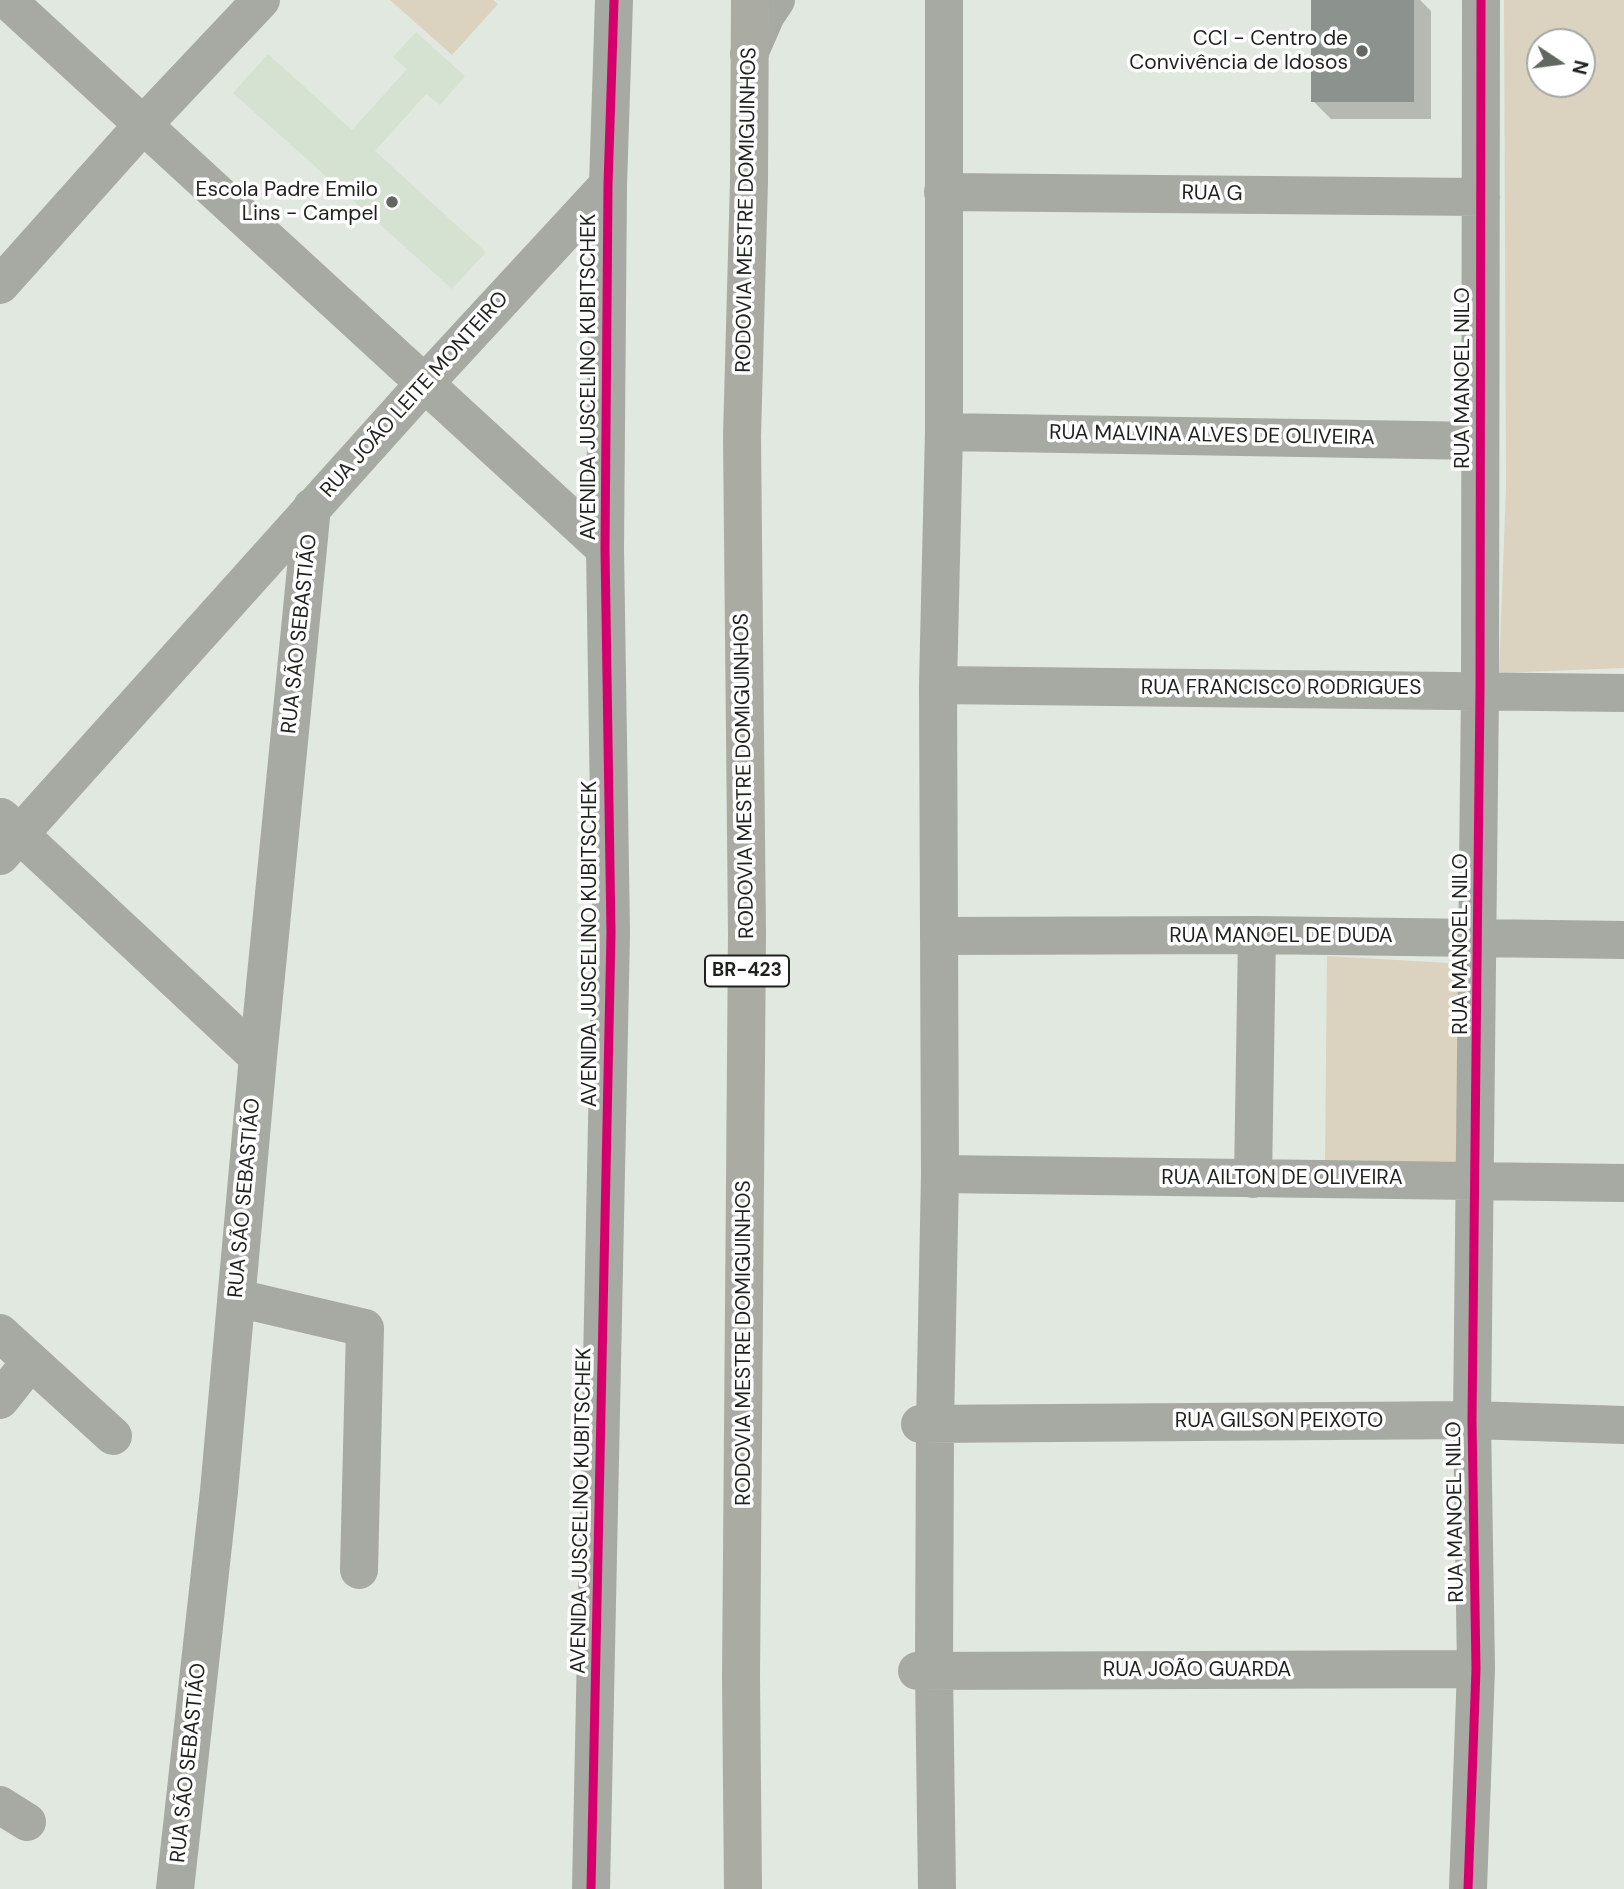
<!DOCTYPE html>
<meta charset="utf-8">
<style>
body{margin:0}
#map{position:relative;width:1624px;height:1889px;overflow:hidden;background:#e1e8df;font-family:"DM Sans",sans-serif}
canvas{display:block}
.north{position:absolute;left:1526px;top:28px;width:70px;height:70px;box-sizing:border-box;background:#fff;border:2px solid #a5a7a4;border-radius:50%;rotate:103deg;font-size:19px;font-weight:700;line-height:28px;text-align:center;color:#1d221c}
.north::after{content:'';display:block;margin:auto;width:24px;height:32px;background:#626760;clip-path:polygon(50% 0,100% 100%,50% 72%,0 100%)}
</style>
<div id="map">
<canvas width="1624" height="1889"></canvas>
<div class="north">N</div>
</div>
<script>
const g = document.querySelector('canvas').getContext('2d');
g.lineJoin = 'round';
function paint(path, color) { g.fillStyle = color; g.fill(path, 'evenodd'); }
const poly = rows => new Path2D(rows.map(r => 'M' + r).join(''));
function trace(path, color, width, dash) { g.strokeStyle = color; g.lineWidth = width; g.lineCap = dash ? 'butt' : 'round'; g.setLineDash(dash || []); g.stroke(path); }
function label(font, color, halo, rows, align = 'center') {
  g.font = font + ' "DM Sans",sans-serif'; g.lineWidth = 7; g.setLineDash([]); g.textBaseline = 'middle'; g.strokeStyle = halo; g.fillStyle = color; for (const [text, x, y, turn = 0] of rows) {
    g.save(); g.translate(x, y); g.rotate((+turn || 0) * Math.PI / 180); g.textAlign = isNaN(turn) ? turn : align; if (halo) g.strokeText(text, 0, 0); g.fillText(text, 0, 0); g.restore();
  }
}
const built = poly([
 [416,32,465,76,440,105,426,94,375,151,486,252,452,289,233,93,268,54,352,130,407,69,393,57]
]);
const green = poly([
 [390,0,493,0,498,4,452,55],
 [1504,0,1624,0,1624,668,1499,673,1506,487],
 [1540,42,1582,42,1582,84,1540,84],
 [1327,956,1465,964,1464,1169,1325,1166]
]);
const shadow = poly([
 [1313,0,1420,0,1431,11,1431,119,1331,119,1313,101]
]);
const building = poly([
 [1311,0,1414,0,1414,102,1311,102]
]);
const minor = poly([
 [7,0,605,549],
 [749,54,766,15,776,0],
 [943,192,1481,197],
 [0,285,142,126,261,0],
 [944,432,1480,441],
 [938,685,1624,693],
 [1,817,258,1057],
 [0,856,425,383,608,185],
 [939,936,1257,935,1624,940],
 [940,1174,1624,1183],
 [1253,1179,1257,935],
 [237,1298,365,1328,359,1570],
 [0,1333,113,1436],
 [0,1400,31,1361],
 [920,1424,1472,1420,1624,1425],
 [917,1671,1476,1669],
 [0,1805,27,1822],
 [175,1889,219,1491,258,1057,312,507],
 [591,1889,611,933,605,549,608,185,614,0],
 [937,1889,934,1671,935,1424,940,1174,938,685,944,432,944,0],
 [1468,1889,1476,1669,1472,1420,1480,690,1481,0]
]);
const major = poly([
 [743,1889,741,1678,747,934,742,436,749,181,750,0]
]);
const cycleway = poly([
 [591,1889,611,933,605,549,608,185,614,0],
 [1468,1889,1476,1669,1472,1420,1480,690,1481,0]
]);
const markers = [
 [1362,51,7,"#626760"],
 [392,202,7,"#626760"]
];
const shields = [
 [747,971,84]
];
const shieldNames = [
 ["BR-423",747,971]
];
const poiNames = [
 ["CCI - Centro de",1348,39],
 ["Convivência de Idosos",1348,63],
 ["Escola Padre Emilo",378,190],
 ["Lins - Campel",378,214]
];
const streetNames = [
 ["RUA G",1212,194,1],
 ["RODOVIA MESTRE DOMIGUINHOS",747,210,-89],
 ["AVENIDA JUSCELINO KUBITSCHEK",589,377,-90],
 ["RUA MANOEL NILO",1463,378,-90],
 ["RUA JOÃO LEITE MONTEIRO",415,395,-48],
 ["RUA MALVINA ALVES DE OLIVEIRA",1212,436,1],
 ["RUA SÃO SEBASTIÃO",300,634,-84],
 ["RUA FRANCISCO RODRIGUES",1281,688],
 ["RODOVIA MESTRE DOMIGUINHOS",745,776,-91],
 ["RUA MANOEL DE DUDA",1281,936],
 ["AVENIDA JUSCELINO KUBITSCHEK",590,944,-90],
 ["RUA MANOEL NILO",1461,944,-90],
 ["RUA AILTON DE OLIVEIRA",1282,1178],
 ["RUA SÃO SEBASTIÃO",245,1198,-85],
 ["RODOVIA MESTRE DOMIGUINHOS",744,1343,-90],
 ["RUA GILSON PEIXOTO",1279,1421],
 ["AVENIDA JUSCELINO KUBITSCHEK",582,1511,-89],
 ["RUA MANOEL NILO",1456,1512,-91],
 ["RUA JOÃO GUARDA",1197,1670],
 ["RUA SÃO SEBASTIÃO",189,1763,-84]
];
paint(built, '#d5e2d1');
paint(green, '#dbd3bf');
paint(shadow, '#0003');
paint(building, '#8c938e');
trace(minor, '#a7a9a3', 38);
trace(major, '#aaaca4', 38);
trace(cycleway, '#d6006c', 9);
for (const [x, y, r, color] of markers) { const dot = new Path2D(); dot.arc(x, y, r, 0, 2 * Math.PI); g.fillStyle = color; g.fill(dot); trace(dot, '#fff', 2.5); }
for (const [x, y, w] of shields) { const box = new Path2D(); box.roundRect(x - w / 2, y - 15.5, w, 31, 5); g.fillStyle = '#fff'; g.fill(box); trace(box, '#1d221c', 2); }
label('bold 19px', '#1d221c', null, shieldNames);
label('21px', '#1d221c', '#fff', poiNames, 'right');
label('21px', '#1d221c', '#fff', streetNames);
</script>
